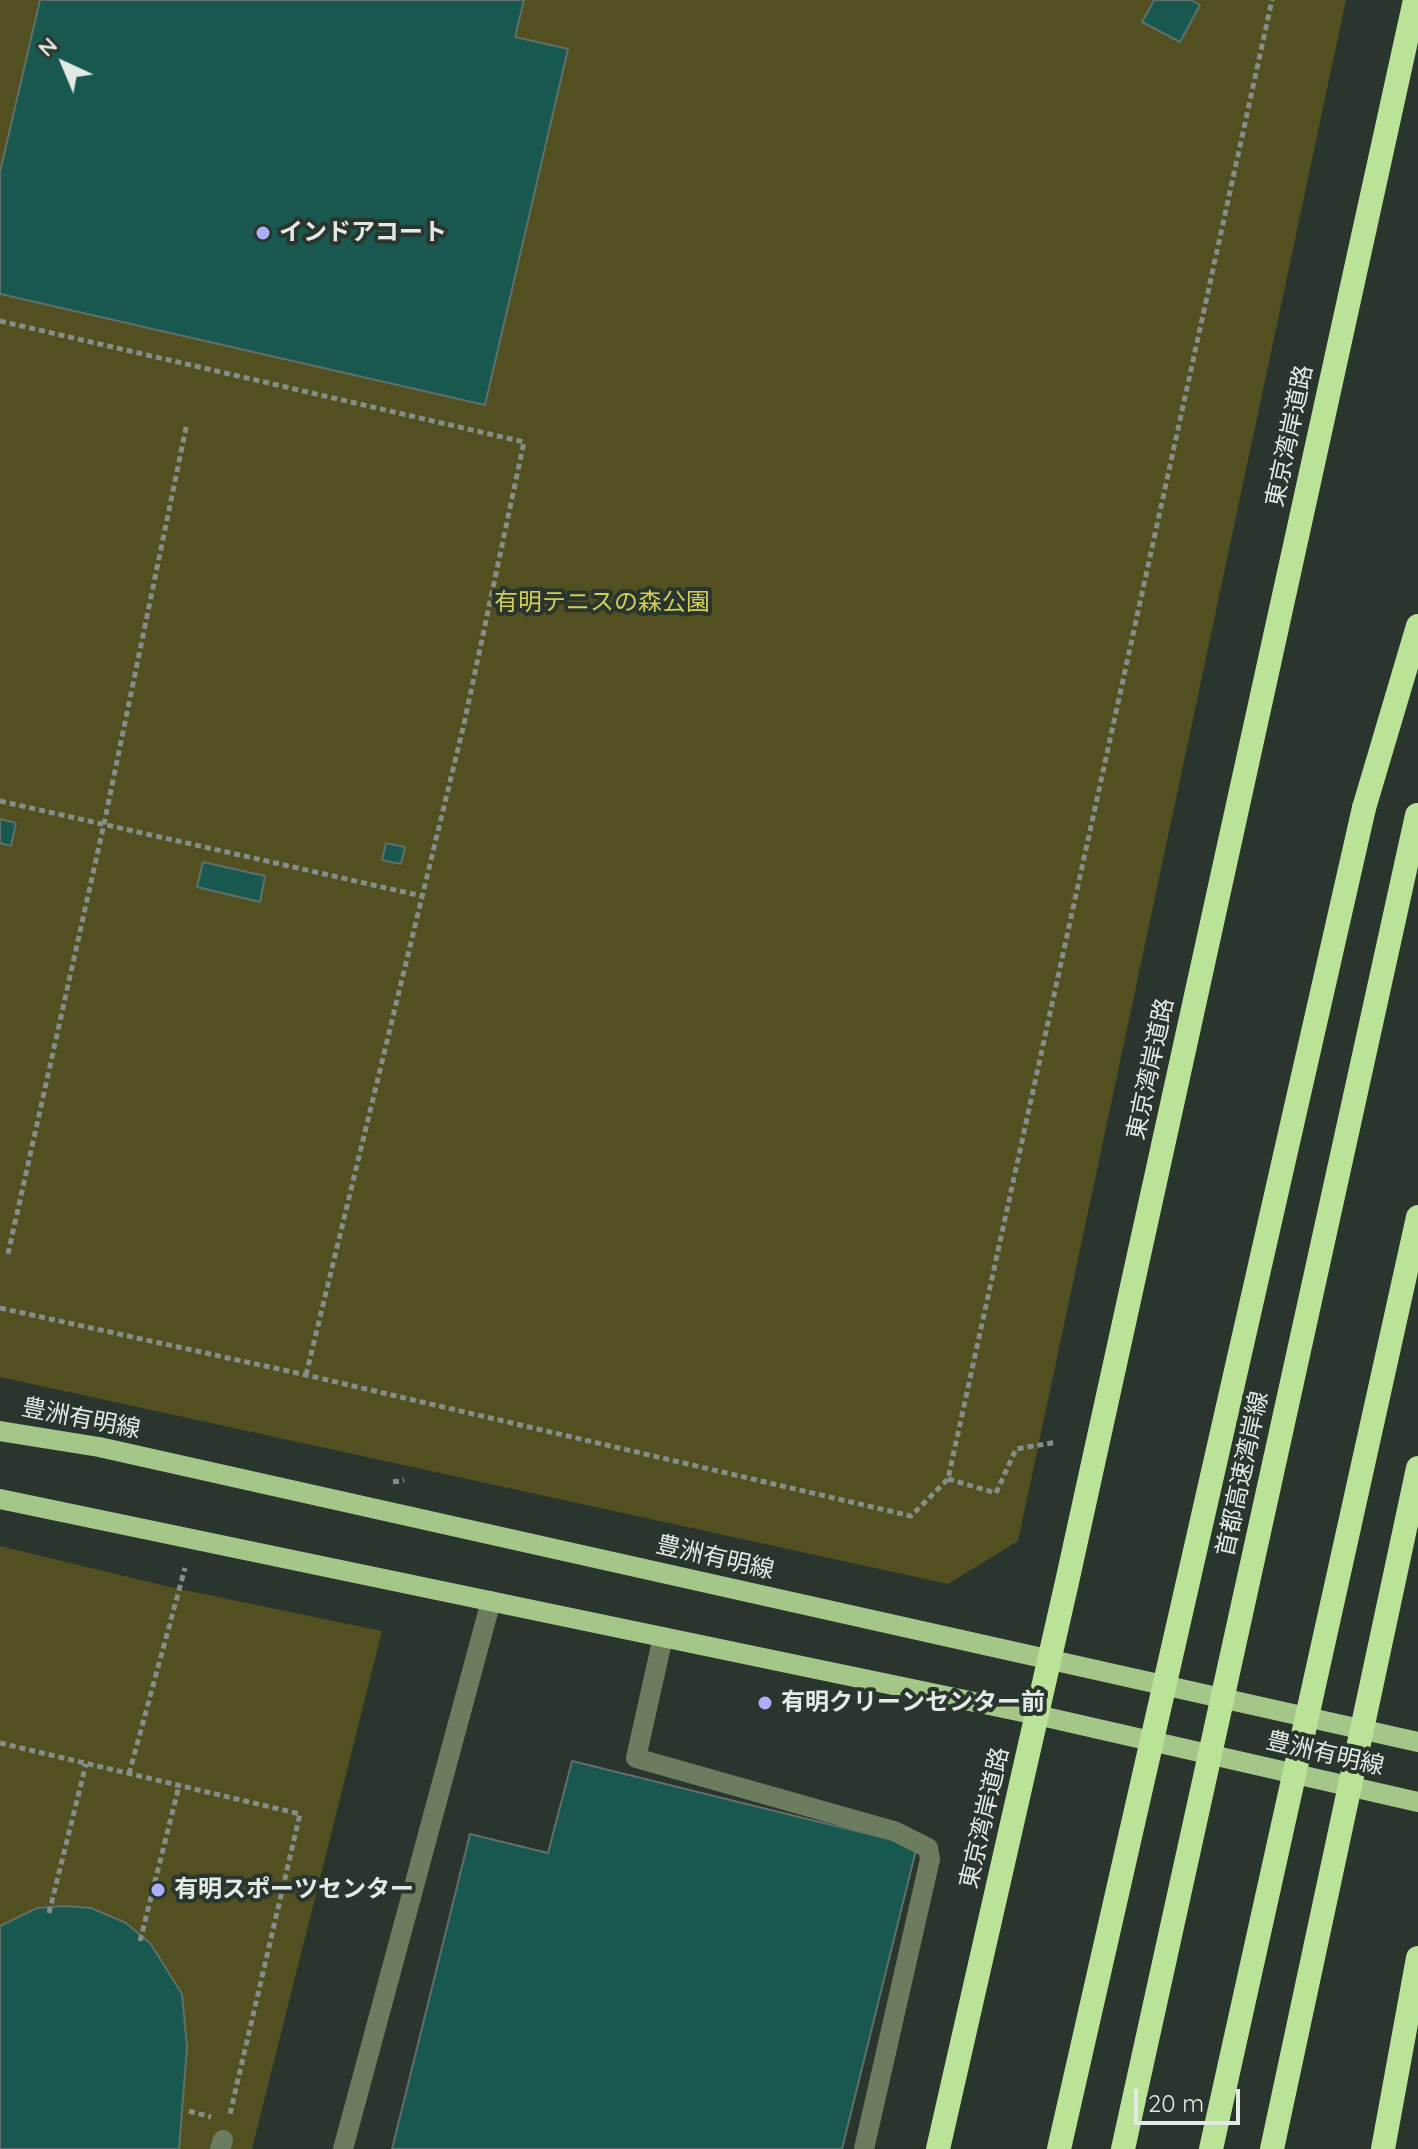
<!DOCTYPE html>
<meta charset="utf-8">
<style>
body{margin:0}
#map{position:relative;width:1418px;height:2149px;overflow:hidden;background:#2a352e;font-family:Quicksand,sans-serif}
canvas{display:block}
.north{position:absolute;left:24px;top:24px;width:80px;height:80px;-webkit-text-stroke:6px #2a352e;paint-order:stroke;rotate:316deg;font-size:22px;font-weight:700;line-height:32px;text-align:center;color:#e3eae6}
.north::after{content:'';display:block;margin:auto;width:28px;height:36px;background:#e3eae6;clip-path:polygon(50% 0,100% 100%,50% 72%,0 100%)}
.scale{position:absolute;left:1134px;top:2089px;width:106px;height:36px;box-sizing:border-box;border:4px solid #e3eae6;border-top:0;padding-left:10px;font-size:24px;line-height:28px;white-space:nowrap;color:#e3eae6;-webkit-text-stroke:6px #2a352e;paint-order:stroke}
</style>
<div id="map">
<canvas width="1418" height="2149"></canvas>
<div class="north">N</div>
<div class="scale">20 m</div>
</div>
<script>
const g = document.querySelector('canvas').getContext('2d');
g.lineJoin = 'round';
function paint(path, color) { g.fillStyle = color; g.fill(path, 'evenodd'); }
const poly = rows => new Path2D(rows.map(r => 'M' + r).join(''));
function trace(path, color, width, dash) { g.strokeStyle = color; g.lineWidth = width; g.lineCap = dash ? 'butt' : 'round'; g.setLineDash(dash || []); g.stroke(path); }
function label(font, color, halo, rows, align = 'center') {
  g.font = font + ' Quicksand,"Noto Sans JP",sans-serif'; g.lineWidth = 8; g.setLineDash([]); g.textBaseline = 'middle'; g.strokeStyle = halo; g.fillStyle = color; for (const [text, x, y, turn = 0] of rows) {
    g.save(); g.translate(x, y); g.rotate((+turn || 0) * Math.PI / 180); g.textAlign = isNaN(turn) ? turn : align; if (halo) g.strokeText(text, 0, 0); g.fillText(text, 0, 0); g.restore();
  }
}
const green = poly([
 [0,0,1346,0,1018,1541,948,1584,0,1377],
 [0,1546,170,1587,382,1631,252,2149,0,2149]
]);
const building = poly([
 [40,0,524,0,515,37,568,49,485,405,0,294,0,172,40,0],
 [1154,0,1191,0,1200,5,1180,42,1142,22,1154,0],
 [0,819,16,823,11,846,0,843,0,819],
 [386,843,405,847,401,864,382,860,386,843],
 [203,862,265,876,260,902,197,887,203,862],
 [572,1761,917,1846,842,2149,392,2149,470,1834,548,1853,572,1761],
 [65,1906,91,1908,126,1923,150,1943,182,1994,187,2047,179,2149,0,2149,0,1926,37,1908,65,1906]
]);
const path = poly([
 [0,321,524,442,464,724,306,1375],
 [0,801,422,896],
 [8,1254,104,824,187,423],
 [0,1308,306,1375,911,1516,948,1479,1272,0],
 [948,1479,996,1493,1016,1449,1057,1442],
 [393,1482,404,1480],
 [0,1743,300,1814,230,2114],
 [129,1774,185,1568],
 [49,1913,86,1764],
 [140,1941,179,1786],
 [189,2111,211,2117]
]);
const minor = poly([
 [663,1637,636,1758,894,1831,928,1848,930,1859,864,2149],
 [220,2149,223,2140],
 [343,2149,491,1601]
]);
const major = poly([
 [0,1431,99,1447,1418,1742],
 [0,1499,1037,1715,1418,1802]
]);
const highway = poly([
 [1364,808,1418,626],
 [938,2149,1067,1582,1415,0],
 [1383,2149,1418,1958]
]);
const highwayBridge = poly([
 [1059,2149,1364,808],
 [1123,2149,1417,815],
 [1211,2149,1418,1217],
 [1272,2149,1418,1468]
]);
const markers = [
 [263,233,8,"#adaffb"],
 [765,1703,8,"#adaffb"],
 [158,1890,8,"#adaffb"]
];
const poiNames = [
 ["インドアコート",279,233],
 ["有明クリーンセンター前",781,1703],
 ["有明スポーツセンター",174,1890]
];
const streetNames = [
 ["東京湾岸道路",1290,436,-78],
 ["東京湾岸道路",1151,1069,-78],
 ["豊洲有明線",81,1419,11],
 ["首都高速湾岸線",1243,1474,-78],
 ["豊洲有明線",715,1558,13],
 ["豊洲有明線",1325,1754,13],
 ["東京湾岸道路",985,1818,-77]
];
const parkNames = [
 ["有明テニスの森公園",602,603]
];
paint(green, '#525020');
paint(building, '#19584f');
trace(building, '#5f6f6b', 2);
trace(path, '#858e89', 5, [6, 4]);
trace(minor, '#6c7c5f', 20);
trace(major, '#a4c688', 20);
trace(highway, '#bae398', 24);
trace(highwayBridge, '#bae398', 24);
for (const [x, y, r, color] of markers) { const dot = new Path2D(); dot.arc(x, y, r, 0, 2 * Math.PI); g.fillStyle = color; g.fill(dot); trace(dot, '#2a352e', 3); }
label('bold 24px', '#e3eae6', '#2a352e', poiNames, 'left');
label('24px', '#e3eae6', '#2a352e', streetNames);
label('24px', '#d2cc58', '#2a352e', parkNames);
</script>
